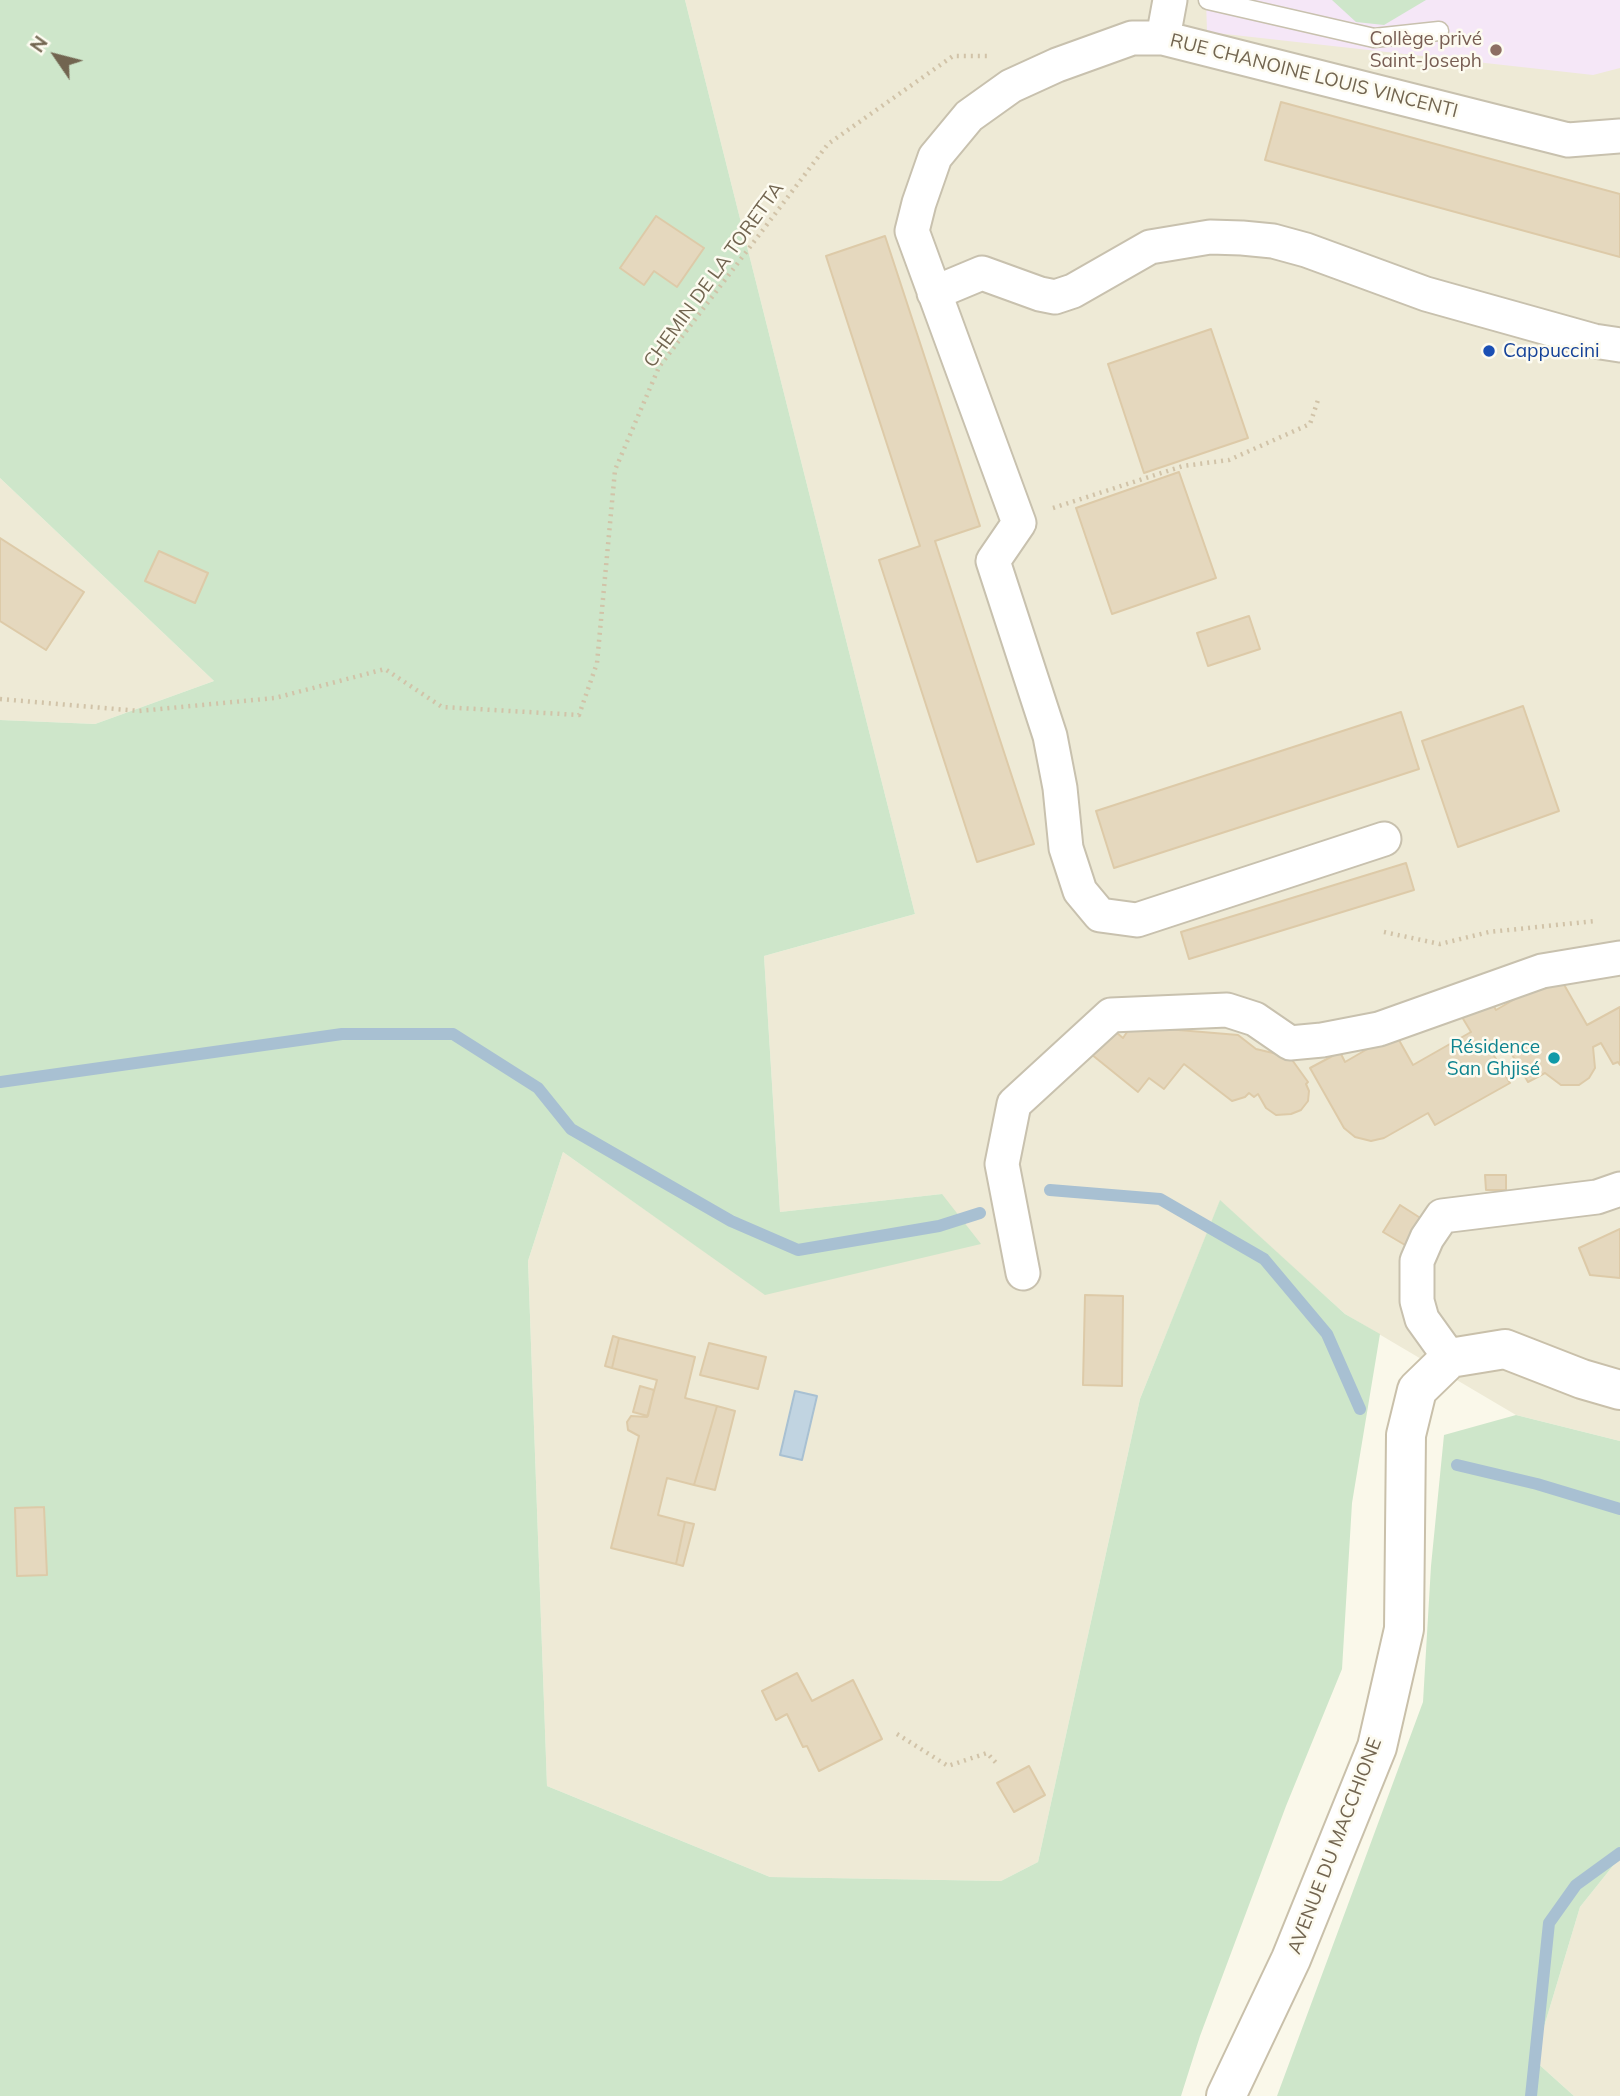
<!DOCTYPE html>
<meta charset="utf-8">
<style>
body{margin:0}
#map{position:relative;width:1620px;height:2096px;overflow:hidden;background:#faf8ea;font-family:Mulish,sans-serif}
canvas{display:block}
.north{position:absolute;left:21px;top:21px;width:70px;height:70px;-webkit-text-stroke:5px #fdfbf0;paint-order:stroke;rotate:305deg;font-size:19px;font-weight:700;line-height:28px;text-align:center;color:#726550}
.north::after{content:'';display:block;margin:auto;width:24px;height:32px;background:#726550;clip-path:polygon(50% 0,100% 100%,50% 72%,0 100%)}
</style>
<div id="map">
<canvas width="1620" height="2096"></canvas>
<div class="north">N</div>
</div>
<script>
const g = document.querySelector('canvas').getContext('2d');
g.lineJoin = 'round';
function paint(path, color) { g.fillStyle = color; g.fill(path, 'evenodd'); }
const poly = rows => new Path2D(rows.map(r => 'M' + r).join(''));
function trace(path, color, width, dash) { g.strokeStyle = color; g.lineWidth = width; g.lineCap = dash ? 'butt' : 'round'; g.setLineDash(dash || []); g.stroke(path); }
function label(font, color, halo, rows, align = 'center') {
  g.font = font + ' Mulish,sans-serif'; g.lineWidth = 5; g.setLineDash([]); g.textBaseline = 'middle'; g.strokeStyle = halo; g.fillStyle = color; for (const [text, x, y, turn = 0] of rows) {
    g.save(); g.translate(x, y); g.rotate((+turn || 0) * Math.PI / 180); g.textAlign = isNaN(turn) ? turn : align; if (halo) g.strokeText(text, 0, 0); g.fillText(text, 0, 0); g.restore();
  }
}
const residential = poly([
 [685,0,1620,0,1620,1441,1516,1415,1345,1314,1220,1201,1140,1399,1038,1862,1001,1881,770,1877,547,1786,528,1261,563,1152,765,1294,942,1194,780,1212,764,956,915,914],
 [0,478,214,681,95,724,0,720],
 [1620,1857,1620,2096,1574,2096,1534,2060,1580,1907]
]);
const education = poly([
 [1206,0,1620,0,1620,68,1593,75,1207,32]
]);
const green = poly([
 [0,0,685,0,915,914,764,956,780,1212,942,1194,981,1244,765,1295,563,1152,528,1261,547,1786,770,1877,1001,1881,1038,1862,1140,1399,1220,1200,1345,1314,1380,1334,1352,1503,1342,1669,1286,1806,1200,2036,1181,2096,0,2096,0,720,95,724,214,681,0,478],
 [1332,0,1426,0,1384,25,1356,22],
 [1516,1415,1620,1441,1620,1857,1580,1907,1534,2060,1574,2096,1277,2096,1423,1702,1431,1566,1444,1435]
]);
const water = poly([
 [795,1391,817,1396,802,1460,780,1455,795,1391]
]);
const stream = poly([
 [0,1082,342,1034,453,1034,538,1088,571,1129,731,1221,798,1250,939,1226,980,1213],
 [1050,1190,1160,1199,1264,1259,1327,1334,1360,1409],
 [1457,1465,1537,1484,1620,1509],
 [1531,2096,1549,1923,1576,1885,1620,1853]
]);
const building = poly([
 [1281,102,1620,194,1620,257,1265,160,1281,102],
 [656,216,704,248,677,287,654,271,644,285,620,268,656,216],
 [885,236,980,526,935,541,1034,844,977,862,879,560,920,546,826,256,885,236],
 [1211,329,1248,438,1144,473,1108,364,1211,329],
 [1179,472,1216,578,1112,614,1076,508,1179,472],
 [0,538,84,592,46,650,0,621,0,538],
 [159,551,208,573,195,603,145,581,159,551],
 [1249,616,1260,649,1208,666,1197,633,1249,616],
 [1523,706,1559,811,1458,847,1422,741,1523,706],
 [1401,712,1419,769,1114,868,1096,811,1401,712],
 [1406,863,1414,890,1189,959,1181,932,1406,863],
 [1558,974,1587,1025,1620,1007,1620,1065,1618,1062,1613,1064,1601,1043,1593,1047,1595,1068,1589,1078,1579,1085,1561,1085,1545,1073,1528,1082,1507,1046,1493,1054,1510,1083,1435,1125,1428,1113,1384,1138,1371,1141,1355,1137,1344,1128,1310,1068,1340,1052,1345,1062,1395,1033,1413,1065,1471,1032,1459,1012,1488,996,1496,1010,1558,974],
 [1131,1026,1238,1035,1256,1049,1290,1057,1308,1082,1306,1084,1309,1091,1308,1101,1301,1110,1291,1114,1276,1115,1266,1108,1258,1094,1254,1097,1249,1093,1245,1097,1232,1101,1184,1064,1164,1089,1149,1078,1138,1092,1091,1054,1111,1028,1123,1038,1131,1026],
 [1485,1175,1506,1175,1506,1190,1486,1190,1485,1175],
 [1400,1205,1422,1219,1405,1245,1383,1232,1400,1205],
 [1620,1229,1620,1278,1590,1275,1579,1248,1620,1229],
 [1085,1295,1123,1296,1122,1386,1083,1385,1085,1295],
 [613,1336,619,1338,612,1368,605,1366,613,1336],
 [619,1338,695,1357,685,1398,717,1406,694,1485,667,1478,658,1515,685,1522,676,1564,611,1548,639,1436,628,1430,627,1422,631,1416,647,1417,657,1380,612,1368,619,1338],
 [709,1343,766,1357,758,1389,700,1375,709,1343],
 [640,1386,654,1390,648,1416,633,1412,640,1386],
 [717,1406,735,1411,715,1490,694,1485,717,1406],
 [44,1507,47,1575,17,1576,15,1508,44,1507],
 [685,1522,694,1524,683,1566,676,1564,685,1522],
 [797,1673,812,1701,853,1680,882,1739,819,1771,807,1746,803,1747,787,1714,776,1720,762,1691,797,1673],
 [1029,1766,1045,1795,1014,1812,997,1783,1029,1766]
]);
const path = poly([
 [1053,508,1183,466,1229,460,1310,424,1319,397],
 [0,699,139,711,275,698,385,669,442,707,579,715,597,663,615,470,659,367,828,144,953,56,988,56],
 [1384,932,1440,944,1489,932,1595,921],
 [897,1734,948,1766,987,1753,998,1765]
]);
const lane = poly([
 [1208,0,1374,38,1439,31]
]);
const street = poly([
 [1163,38,1170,0],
 [934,293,982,273,1040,294,1055,297,1073,291,1150,247,1210,237,1242,238,1273,241,1306,250,1426,294,1594,341,1620,345],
 [1384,839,1137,920,1100,915,1080,891,1066,848,1060,788,1050,736,993,561,1019,523,912,231,919,203,935,157,969,116,1011,86,1057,65,1132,38,1163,38,1568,140,1620,136],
 [1023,1273,1002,1164,1014,1104,1111,1015,1227,1010,1255,1019,1290,1043,1322,1040,1379,1029,1542,971,1620,958],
 [1450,1358,1422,1319,1417,1301,1417,1261,1427,1238,1442,1216,1597,1197,1620,1189]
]);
const secondary = poly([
 [1226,2096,1291,1959,1377,1747,1404,1629,1406,1435,1417,1390,1450,1358,1505,1349,1582,1379,1620,1390]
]);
const markers = [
 [1496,50,7,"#8d6e63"],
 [1489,351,7,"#1a4fb4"],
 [1554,1058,7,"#0f9aa8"]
];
const educationNames = [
 ["Collège privé",1482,39],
 ["Saint-Joseph",1482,61]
];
const streetNames = [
 ["RUE CHANOINE LOUIS VINCENTI",1314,76,14],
 ["CHEMIN DE LA TORETTA",714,275,-54],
 ["AVENUE DU MACCHIONE",1335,1846,-69]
];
const transitNames = [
 ["Cappuccini",1503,351]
];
const cultureNames = [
 ["Résidence",1540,1047],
 ["San Ghjisé",1540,1069]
];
paint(residential, '#eeead6');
paint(education, '#f5e7f7');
paint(green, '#cee6ca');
paint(water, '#c1d4e1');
trace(water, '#a8c0d2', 2);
trace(stream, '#a8c0d2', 12);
paint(building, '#e5d8be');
trace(building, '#ddcaa8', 2);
trace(lane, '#c8c1ae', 21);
trace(street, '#c8c1ae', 37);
trace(secondary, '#c9c0aa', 42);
trace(path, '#d1c3a8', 4.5, [2, 5]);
trace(lane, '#fff', 18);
trace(street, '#fff', 33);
trace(secondary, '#fff', 38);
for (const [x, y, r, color] of markers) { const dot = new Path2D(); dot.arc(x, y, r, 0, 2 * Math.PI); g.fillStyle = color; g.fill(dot); trace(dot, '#fdfbf0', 2.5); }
label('19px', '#785e54', '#fdfbf0', educationNames, 'right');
label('19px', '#726550', '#fdfbf0', streetNames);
label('19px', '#164399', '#fdfbf0', transitNames, 'left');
label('19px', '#0d838f', '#fdfbf0', cultureNames, 'right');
</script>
